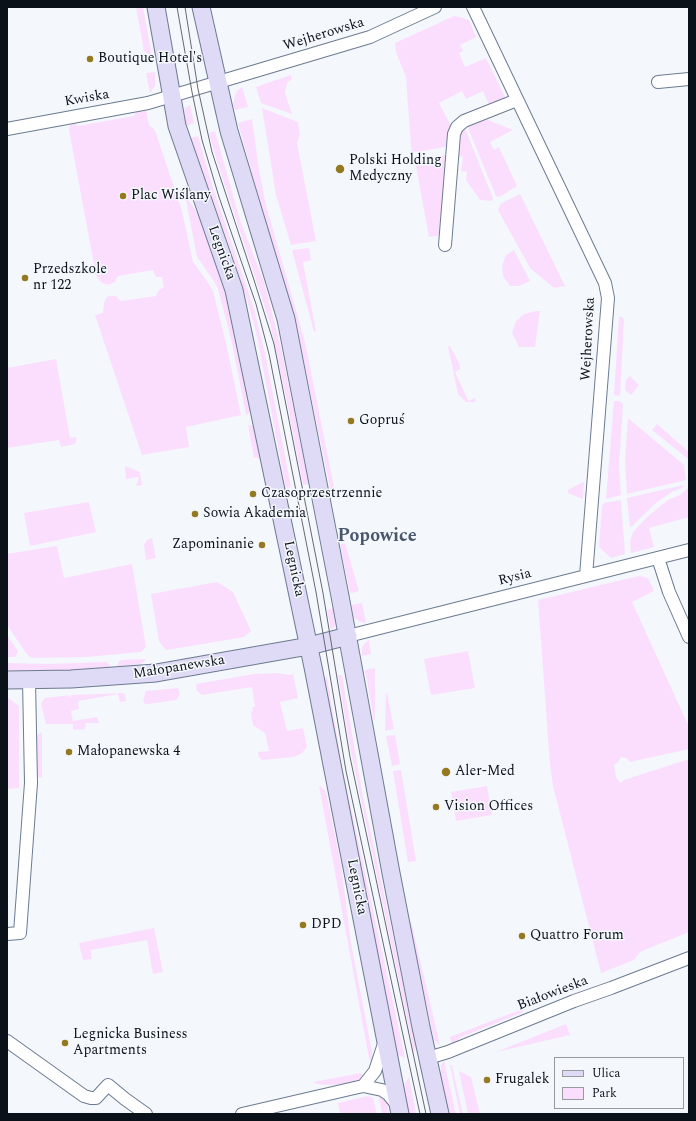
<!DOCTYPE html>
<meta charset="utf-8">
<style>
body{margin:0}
#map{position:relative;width:696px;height:1121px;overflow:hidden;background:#f4f7fc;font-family:Spectral,serif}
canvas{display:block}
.frame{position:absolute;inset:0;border:8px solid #0b1119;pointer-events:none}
.legend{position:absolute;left:554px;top:1057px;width:130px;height:52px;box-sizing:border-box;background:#f4f7fc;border:1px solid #979ba1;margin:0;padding:5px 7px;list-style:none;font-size:12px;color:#0b1119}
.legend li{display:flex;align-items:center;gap:8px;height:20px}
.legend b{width:20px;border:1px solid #979ba1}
</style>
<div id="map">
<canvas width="696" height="1121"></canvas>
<div class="frame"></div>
<ul class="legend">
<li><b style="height:5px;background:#dfdaf5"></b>Ulica</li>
<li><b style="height:11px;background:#fbdefe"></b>Park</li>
</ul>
</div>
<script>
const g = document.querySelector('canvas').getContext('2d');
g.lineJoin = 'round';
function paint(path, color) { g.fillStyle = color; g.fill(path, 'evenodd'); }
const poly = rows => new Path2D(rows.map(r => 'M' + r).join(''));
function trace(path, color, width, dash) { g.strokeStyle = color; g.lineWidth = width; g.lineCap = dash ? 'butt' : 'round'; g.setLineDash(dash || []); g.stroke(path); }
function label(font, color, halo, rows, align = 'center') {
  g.font = font + ' Spectral,serif'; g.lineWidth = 3; g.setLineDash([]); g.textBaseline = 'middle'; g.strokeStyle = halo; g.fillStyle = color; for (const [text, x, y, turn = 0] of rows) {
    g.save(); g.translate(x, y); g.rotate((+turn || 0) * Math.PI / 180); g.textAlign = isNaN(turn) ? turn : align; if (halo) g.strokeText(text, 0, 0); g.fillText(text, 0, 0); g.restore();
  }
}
const green = poly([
 [136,7,143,7,152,56,144,51],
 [454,16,463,18,469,20,476,37,460,45,463,51,459,53,465,67,486,58,506,99,490,107,483,91,466,99,462,91,439,103,452,128,448,144,444,147,417,152,412,151,411,146,406,77,396,52,395,43],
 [155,72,155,86,150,93,146,73],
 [291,75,292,79,287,83,285,93,292,114,261,103,256,87],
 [242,87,248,107,235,110,233,105,235,95,238,90],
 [190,105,194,123,186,126,184,112,185,108],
 [262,108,298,122,300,135,297,143,316,241,291,245,276,195],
 [146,109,149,125,154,129,156,133,182,211,193,262,211,287,213,291,226,343,241,415,186,427,189,447,142,455,95,315,103,313,104,303,106,298,109,296,116,296,121,301,156,296,158,291,164,287,162,277,156,277,153,270,118,276,115,282,109,285,102,283,98,278,96,275,69,130,70,125,74,122,78,126,134,116,137,111],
 [483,118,513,130,490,142,494,150,499,147,517,186,499,197,496,196,468,128,468,125],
 [252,119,259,170,266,205,305,342,336,497,332,494,330,487,300,343,238,123],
 [465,128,488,186,493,198,492,201,480,200,466,180,467,172,461,171,463,157,457,156,459,131],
 [215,131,240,220,264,282,281,348,309,484,303,485,286,397,270,323,216,158,209,133],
 [198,136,213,188,254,309,265,353,291,487,286,488,256,332,248,303,228,242,190,138],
 [445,155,449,156,442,235,429,237,416,166,417,162],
 [520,194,565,286,554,288,530,268,498,210,500,205,502,203],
 [185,195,198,214,229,303,252,410,248,414,246,415,232,343,218,289,214,281,197,257],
 [309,248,311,260,303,262,316,331,314,332,292,250],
 [514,250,530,281,519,286,510,286,503,276,502,266,506,255],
 [537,311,540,311,535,347,519,347,512,333,516,321,524,314],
 [619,317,622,317,624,319,620,396,614,395],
 [448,346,450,346,460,365,460,369,455,372,468,400,469,401,475,398,476,400,474,402,466,402,458,394],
 [56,359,70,438,77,437,75,444,61,447,59,440,7,448,7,368],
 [630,376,639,385,631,395,625,390,626,380],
 [614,401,619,401,623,404,619,465,621,495,606,499],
 [628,418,684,465,686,480,627,494,625,462],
 [657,424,689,452,689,458,688,459,652,430],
 [248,425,253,426,255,428,261,458,254,458],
 [125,466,140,472,142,485,136,486,139,477,126,479,125,467],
 [583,482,584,482,583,499,568,493,568,490],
 [684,485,682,488,672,492,657,502,631,527,630,527,627,498],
 [689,487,689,517,649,528,654,547,631,553,630,542,633,532,647,517,668,500,680,495],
 [621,500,625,554,611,558,599,547,602,506,604,503],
 [89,502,96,532,30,546,24,513],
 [152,538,156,558,146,560,144,545,147,540],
 [345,543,359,591,352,593,350,592,340,545],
 [57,546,64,578,132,564,146,647,141,652,86,657,33,658,30,657,26,653,7,625,7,554],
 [639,576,648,578,654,591,632,602,689,727,689,749,630,762,626,758,621,757,618,762,614,765,616,777,620,783,624,780,689,759,689,932,640,952,634,960,601,973,553,786,550,765,538,600],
 [217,582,233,592,251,631,244,637,167,650,164,648,159,641,151,594],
 [362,603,366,623,361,622,354,618,352,608,352,605],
 [333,608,335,621,335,626,331,630,327,610],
 [7,635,18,651,17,654,15,657,7,657],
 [369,640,371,654,362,656,362,648,365,643],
 [468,651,475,688,431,695,424,659],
 [146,659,144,662,140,664,117,667,118,663,121,660],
 [106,662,109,664,110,668,55,672,7,672,7,663,48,664],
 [375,668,375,720,374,720,365,670],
 [276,673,291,675,293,673,298,698,280,702,287,731,303,728,307,747,302,753,294,757,262,760,259,757,258,752,269,751,265,733,253,725,251,712,253,711,252,707,255,707,252,687,202,695,197,691,196,684,254,674],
 [338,675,342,675,363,797,381,879,416,1047,414,1053,351,752],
 [327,677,342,766,405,1058,398,1055,396,1048,323,678],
 [178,688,180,694,176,700,148,704,145,704,143,701,146,691],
 [123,693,125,694,126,701,120,702,118,694,78,701,79,709,71,711,73,721,97,717,99,723,86,723,85,729,73,730,73,724,46,724,41,704,42,701,45,698,63,696,69,695,69,697,70,697,71,695],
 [386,693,387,693,394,729,385,731],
 [7,697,19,706,19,788,7,789],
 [42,732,42,778,41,778,36,775,35,738,39,734],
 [395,735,400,764,392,766,386,736],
 [401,770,416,861,408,862,393,771],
 [319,785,325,790,327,796,341,865,351,943,372,1052,372,1065,369,1058],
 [487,786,492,815,456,821,451,792],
 [411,921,440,1045,434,1040,433,1035,409,922],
 [154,928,163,972,153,974,147,940,91,950,92,959,83,960,79,943],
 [525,1008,521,1013,459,1038,457,1043,452,1045,450,1037],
 [566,1024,570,1035,496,1052],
 [444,1060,447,1075,456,1114,449,1114,441,1074,441,1065],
 [450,1065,452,1065,453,1071,463,1114,460,1114],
 [459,1071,471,1077,480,1114,468,1114],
 [360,1073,364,1075,362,1080,347,1084,326,1085,317,1084,313,1082],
 [409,1077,416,1114,408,1114,404,1085],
 [378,1093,387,1101,389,1114,382,1114],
 [368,1096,373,1098,377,1114,340,1114,338,1103]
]);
const street = poly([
 [473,7,605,283,608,298,586,576],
 [658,82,689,79],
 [7,129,148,103,370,37,435,7],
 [445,245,454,134,457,127,464,121,517,100],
 [658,558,669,592,689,637],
 [348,636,689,550],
 [7,934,20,933,31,783,29,680],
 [7,1041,84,1096,91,1098,96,1098,108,1085,125,1099,146,1114],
 [428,1058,448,1052,574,1001,611,988,689,958],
 [363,1086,375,1071,385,1041],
 [242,1114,363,1086,382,1090,388,1094,398,1106]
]);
const secondary = poly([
 [156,7,177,126,234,290,313,667,400,1114],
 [201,7,229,131,286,319,340,596,391,873,421,1027,440,1114],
 [7,680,71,679,156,673,309,646,348,636]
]);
const tram = poly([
 [177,7,192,92,202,140,219,197,256,304,269,354,316,592,346,771,420,1114],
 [185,7,198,89,212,152,254,280,274,344,323,593,350,757,426,1114]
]);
const markers = [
 [90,59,4,"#947920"],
 [340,169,5,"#947920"],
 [123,196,4,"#947920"],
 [25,278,4,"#947920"],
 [351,421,4,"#947920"],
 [253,494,4,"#947920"],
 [195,514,4,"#947920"],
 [262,545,4,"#947920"],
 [69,752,4,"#947920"],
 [446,772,5,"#947920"],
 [436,807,4,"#947920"],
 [303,925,4,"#947920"],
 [522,936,4,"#947920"],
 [65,1043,4,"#947920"],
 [487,1080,4,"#947920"]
];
const streetNames = [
 ["Wejherowska",324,35,-17],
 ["Kwiska",87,99,-10],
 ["Legnicka",221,253,70],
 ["Wejherowska",589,339,-87],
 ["Legnicka",293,569,78],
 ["Rysia",515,578,-14],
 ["Małopanewska",179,668,-9],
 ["Legnicka",356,887,79],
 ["Białowieska",553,994,-21]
];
const poiNames = [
 ["Boutique Hotel's",98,59],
 ["Polski Holding",349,161],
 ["Medyczny",349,177],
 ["Plac Wiślany",131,196],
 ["Przedszkole",33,270],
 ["nr 122",33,286],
 ["Gopruś",359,421],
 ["Czasoprzestrzennie",261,494],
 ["Sowia Akademia",203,514],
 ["Zapominanie",254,545,"right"],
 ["Małopanewska 4",77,752],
 ["Aler-Med",455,772],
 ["Vision Offices",444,807],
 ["DPD",311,925],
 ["Quattro Forum",530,936],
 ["Legnicka Business",73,1035],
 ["Apartments",73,1051],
 ["Frugalek",495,1080]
];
const districtNames = [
 ["Popowice",377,537]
];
paint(green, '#fbdefe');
trace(street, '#6c7b91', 14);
trace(secondary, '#6c7b91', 19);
trace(street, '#fff', 12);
trace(secondary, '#dfdaf5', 17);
trace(tram, '#656a71', 1);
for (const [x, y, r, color] of markers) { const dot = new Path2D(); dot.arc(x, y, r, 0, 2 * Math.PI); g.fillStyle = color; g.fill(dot); trace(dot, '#f4f7fc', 1.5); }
label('14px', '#0b1119', '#f4f7fc', streetNames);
label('14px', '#0b1119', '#f4f7fc', poiNames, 'left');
label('bold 18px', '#49576c', '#f4f7fc', districtNames);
</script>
